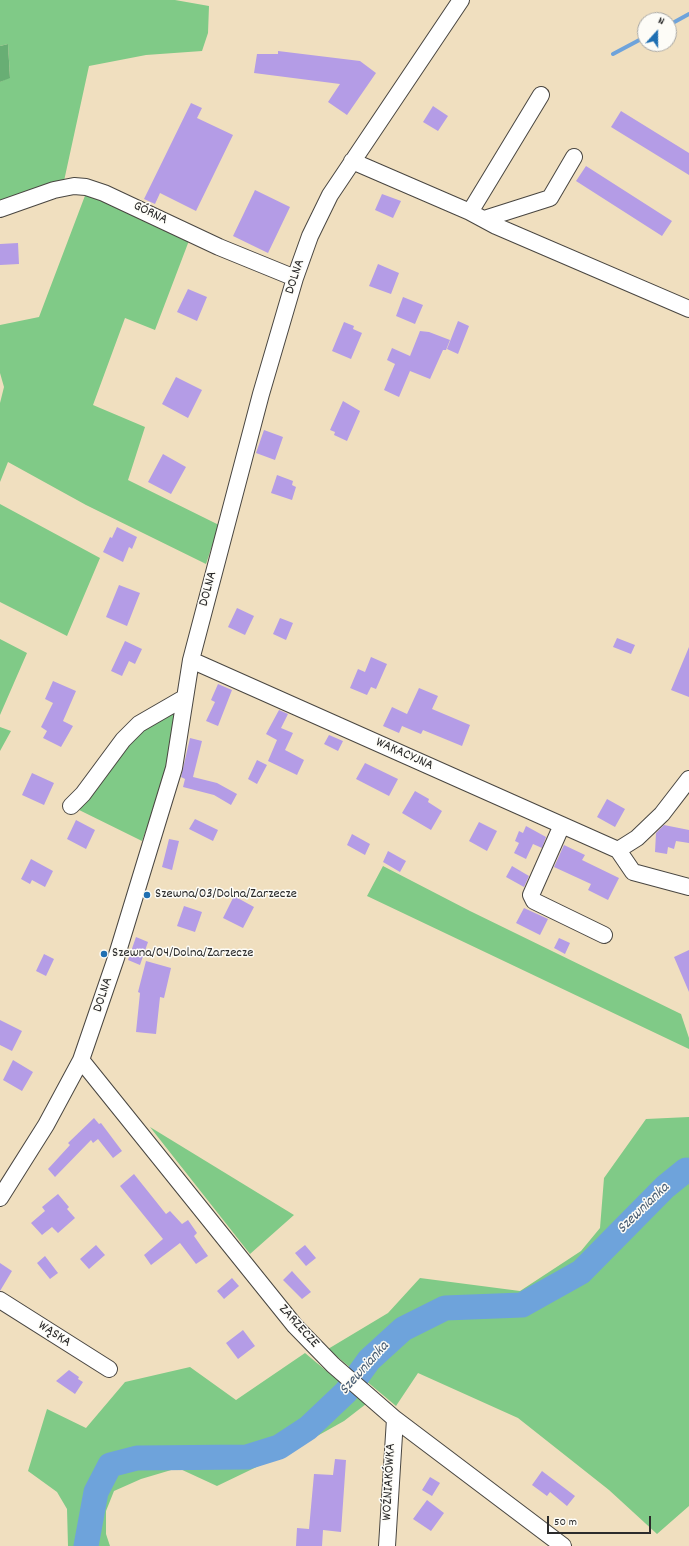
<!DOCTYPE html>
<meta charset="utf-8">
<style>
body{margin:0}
#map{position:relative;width:689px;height:1546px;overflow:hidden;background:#f0dfbf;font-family:Dekko,sans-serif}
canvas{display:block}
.north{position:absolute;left:637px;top:12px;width:40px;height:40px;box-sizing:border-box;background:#fdfcf7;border:1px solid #a9a8a5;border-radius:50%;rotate:21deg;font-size:11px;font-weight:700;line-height:16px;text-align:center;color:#2b2b2b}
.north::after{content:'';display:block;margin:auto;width:14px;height:18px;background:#1f6fb2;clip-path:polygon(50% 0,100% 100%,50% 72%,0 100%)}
.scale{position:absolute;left:547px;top:1516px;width:104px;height:18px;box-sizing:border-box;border:2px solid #2b2b2b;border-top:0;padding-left:5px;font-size:12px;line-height:14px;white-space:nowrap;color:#2b2b2b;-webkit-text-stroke:3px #fdfcf7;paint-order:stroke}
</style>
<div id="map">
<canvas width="689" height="1546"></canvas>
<div class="north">N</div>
<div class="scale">50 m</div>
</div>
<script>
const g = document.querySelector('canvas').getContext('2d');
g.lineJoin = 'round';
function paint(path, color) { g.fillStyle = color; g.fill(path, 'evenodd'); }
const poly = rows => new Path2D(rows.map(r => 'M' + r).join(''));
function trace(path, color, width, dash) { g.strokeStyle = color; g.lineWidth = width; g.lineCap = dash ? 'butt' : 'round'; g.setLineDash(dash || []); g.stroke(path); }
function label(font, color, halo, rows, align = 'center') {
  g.font = font + ' Dekko,sans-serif'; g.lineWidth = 3; g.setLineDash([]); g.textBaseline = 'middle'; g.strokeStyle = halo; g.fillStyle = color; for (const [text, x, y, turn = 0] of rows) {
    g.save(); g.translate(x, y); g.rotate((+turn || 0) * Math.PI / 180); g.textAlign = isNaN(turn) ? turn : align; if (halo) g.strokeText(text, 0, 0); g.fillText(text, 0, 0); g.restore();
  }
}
const green = poly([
 [0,0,175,0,209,6,208,33,202,51,146,55,89,66,64,181,0,202,0,82,10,77,8,44,0,46],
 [86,193,190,238,155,330,125,318,93,405,145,427,128,480,219,525,206,564,86,505,8,462,0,482,0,403,4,387,0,373,0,325,39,317],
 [0,504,100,558,67,636,0,602],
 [0,639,27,653,0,715],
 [176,703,164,780,142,841,71,806,108,760],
 [0,727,11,731,0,751],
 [383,866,470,911,681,1014,689,1038,689,1049,367,896],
 [689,1117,689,1506,657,1534,609,1490,518,1418,418,1373,396,1406,328,1349,388,1313,420,1278,520,1291,581,1251,600,1228,604,1178,646,1119],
 [150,1127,294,1215,250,1254],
 [305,1353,366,1404,344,1421,294,1449,217,1486,178,1468,141,1479,114,1491,106,1511,106,1534,110,1546,68,1546,67,1509,57,1492,28,1471,47,1409,86,1428,125,1382,190,1367,236,1400]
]);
const forest = poly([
 [8,44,10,78,0,82,0,46]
]);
const stream = poly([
 [669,25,689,14],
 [613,54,645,37]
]);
const river = poly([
 [86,1546,96,1492,110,1465,137,1458,247,1457,279,1447,308,1428,346,1392,369,1360,403,1329,445,1308,522,1305,581,1272,665,1187,686,1170,689,1171]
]);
const building = poly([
 [278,51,360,61,376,73,347,115,328,102,340,84,254,73,257,54,278,54],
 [191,103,202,108,197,118,233,135,196,211,160,193,155,204,144,199],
 [433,106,448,116,438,131,423,122],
 [621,111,689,153,689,175,611,127],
 [586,166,672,221,662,236,576,181],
 [255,190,290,207,268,253,233,236],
 [382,194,401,201,393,218,375,210],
 [18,243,19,264,0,265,0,244],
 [378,264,399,273,391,294,369,286],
 [188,289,207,297,197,321,177,312],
 [403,297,423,305,415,324,396,316],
 [458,321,469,326,458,354,447,349],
 [344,322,354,326,353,329,362,333,351,359,332,351],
 [420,331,429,332,450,340,446,350,443,350,430,379,410,371,399,397,384,390,395,364,387,360,392,348,410,356],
 [176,377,202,390,188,418,162,404],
 [343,401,360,411,347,441,334,435,335,432,330,430],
 [264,430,283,437,275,460,256,453],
 [163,454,186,467,171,494,148,482],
 [277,475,293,481,292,485,296,487,292,500,271,493],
 [117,527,137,537,132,549,129,547,123,562,103,552,110,537,112,538],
 [119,585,140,593,127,626,106,617],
 [237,608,254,616,245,635,228,627],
 [280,618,293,623,286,640,273,634],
 [617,638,635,645,631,654,613,647],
 [125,641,142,649,135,664,129,661,122,676,111,671],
 [689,647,689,697,671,690],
 [371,657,387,664,376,689,371,687,367,695,350,688,358,669,365,672],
 [53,681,76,691,63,721,73,726,61,747,43,738,47,731,41,727,53,703,45,699],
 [218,684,232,690,218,726,206,721,215,702,211,700],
 [419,688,438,696,432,709,470,725,462,746,423,730,421,734,402,726,399,733,383,726,392,707,407,714],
 [279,710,288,714,281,728,293,733,285,750,304,760,297,775,268,761,277,740,266,734],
 [329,735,343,741,338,751,324,744],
 [190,738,202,741,193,777,217,783,237,794,231,805,214,795,183,787,185,779,181,777],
 [257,760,267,765,257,784,248,779],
 [365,763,398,779,389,796,356,779],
 [32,773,54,783,44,805,22,795],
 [415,791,429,799,428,802,442,811,431,830,402,813],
 [607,799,625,809,615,827,597,817],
 [195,819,218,830,213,841,189,829],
 [76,820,95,830,86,849,67,839],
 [479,822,497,831,487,851,469,841],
 [664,825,689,830,689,843,676,841,674,849,668,847,667,854,655,852,656,833],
 [526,826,546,837,542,848,533,844,526,859,514,853,519,843,515,841,519,831,523,833],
 [352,834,370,844,365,855,347,845],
 [169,839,179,841,172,870,162,867],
 [564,845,585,855,582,860,619,878,608,900,588,890,591,884,554,867],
 [388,851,406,861,400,872,383,862],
 [31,859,53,871,45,887,32,880,30,884,21,879],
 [512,866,529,876,524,887,506,877],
 [234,896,254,907,243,928,223,918],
 [184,906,202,912,195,932,177,926],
 [524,908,548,919,540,935,516,923],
 [136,937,148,942,140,965,128,960],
 [559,938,570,943,565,954,554,948],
 [689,950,689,992,674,957],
 [44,954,54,959,46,976,36,971],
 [146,961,171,968,164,998,160,997,156,1034,136,1032,140,993,138,992],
 [0,1020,22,1031,12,1051,0,1045],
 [13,1060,33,1072,22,1091,3,1080],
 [94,1118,99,1124,101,1123,122,1151,113,1158,98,1139,93,1143,91,1140,55,1177,48,1169,70,1145,68,1143],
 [134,1174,166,1214,170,1211,182,1224,188,1220,197,1233,194,1236,208,1256,196,1264,180,1243,151,1265,144,1255,163,1239,120,1186],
 [58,1194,69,1207,67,1209,75,1218,58,1233,52,1227,42,1235,31,1223,45,1211,42,1207],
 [96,1245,105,1255,89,1269,80,1259],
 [305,1245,316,1258,306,1266,295,1253],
 [45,1256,58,1273,50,1279,37,1263],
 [0,1263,12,1271,0,1291],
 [292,1271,311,1292,302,1299,283,1280],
 [232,1278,239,1286,224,1299,217,1291],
 [243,1330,255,1346,238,1359,226,1343],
 [69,1370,79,1377,78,1379,83,1382,75,1394,56,1381],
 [335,1459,346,1460,341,1532,323,1530,322,1546,296,1546,297,1528,309,1529,314,1474,333,1475],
 [542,1471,575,1496,567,1506,550,1492,547,1496,532,1485],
 [430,1477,440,1483,432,1496,422,1490],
 [427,1500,444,1513,431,1531,413,1519]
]);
const minor = poly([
 [352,161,470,212,541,95],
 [0,209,54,190,74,186,86,187,104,193,219,247,295,278],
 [470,212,496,226,689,309],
 [484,219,550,198,574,157],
 [191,660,618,850,637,838,662,814,689,779],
 [71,806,83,794,123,740,139,724,184,698],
 [562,825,531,895,534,901,604,935],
 [618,850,633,872,689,887],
 [81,1060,295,1326,333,1365,395,1419,563,1546],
 [0,1198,46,1125,81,1060,116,958,174,768,191,660,261,394,295,278,310,236,330,195,461,0],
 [0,1300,109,1369],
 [387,1546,395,1419]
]);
const markers = [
 [147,895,4,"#1f6fb2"],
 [104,954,4,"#1f6fb2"]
];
const streetNames = [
 ["GÓRNA",150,214,26],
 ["DOLNA",296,277,-72],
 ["DOLNA",209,589,-75],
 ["WAKACYJNA",404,755,24],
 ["DOLNA",104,995,-72],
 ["ZARZECZE",298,1327,48],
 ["WĄSKA",54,1335,33],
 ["WOŹNIAKÓWKA",390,1482,-87]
];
const poiNames = [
 ["Szewna/03/Dolna/Zarzecze",155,895],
 ["Szewna/04/Dolna/Zarzecze",112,954]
];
const waterNames = [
 ["Szewnianka",644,1209,-44],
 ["Szewnianka",365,1369,-48]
];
paint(green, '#80ca87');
paint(forest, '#68ae74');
trace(stream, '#6ea3db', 4);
trace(river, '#6ea3db', 25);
paint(building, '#b49ce6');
trace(minor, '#494641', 18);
trace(minor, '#fff', 16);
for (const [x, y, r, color] of markers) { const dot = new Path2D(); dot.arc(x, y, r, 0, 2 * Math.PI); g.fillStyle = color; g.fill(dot); trace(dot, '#fdfcf7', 1.5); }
label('14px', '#2b2b2b', '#fdfcf7', streetNames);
label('14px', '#2b2b2b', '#fdfcf7', poiNames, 'left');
label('italic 15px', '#465b71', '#fdfcf7', waterNames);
</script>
